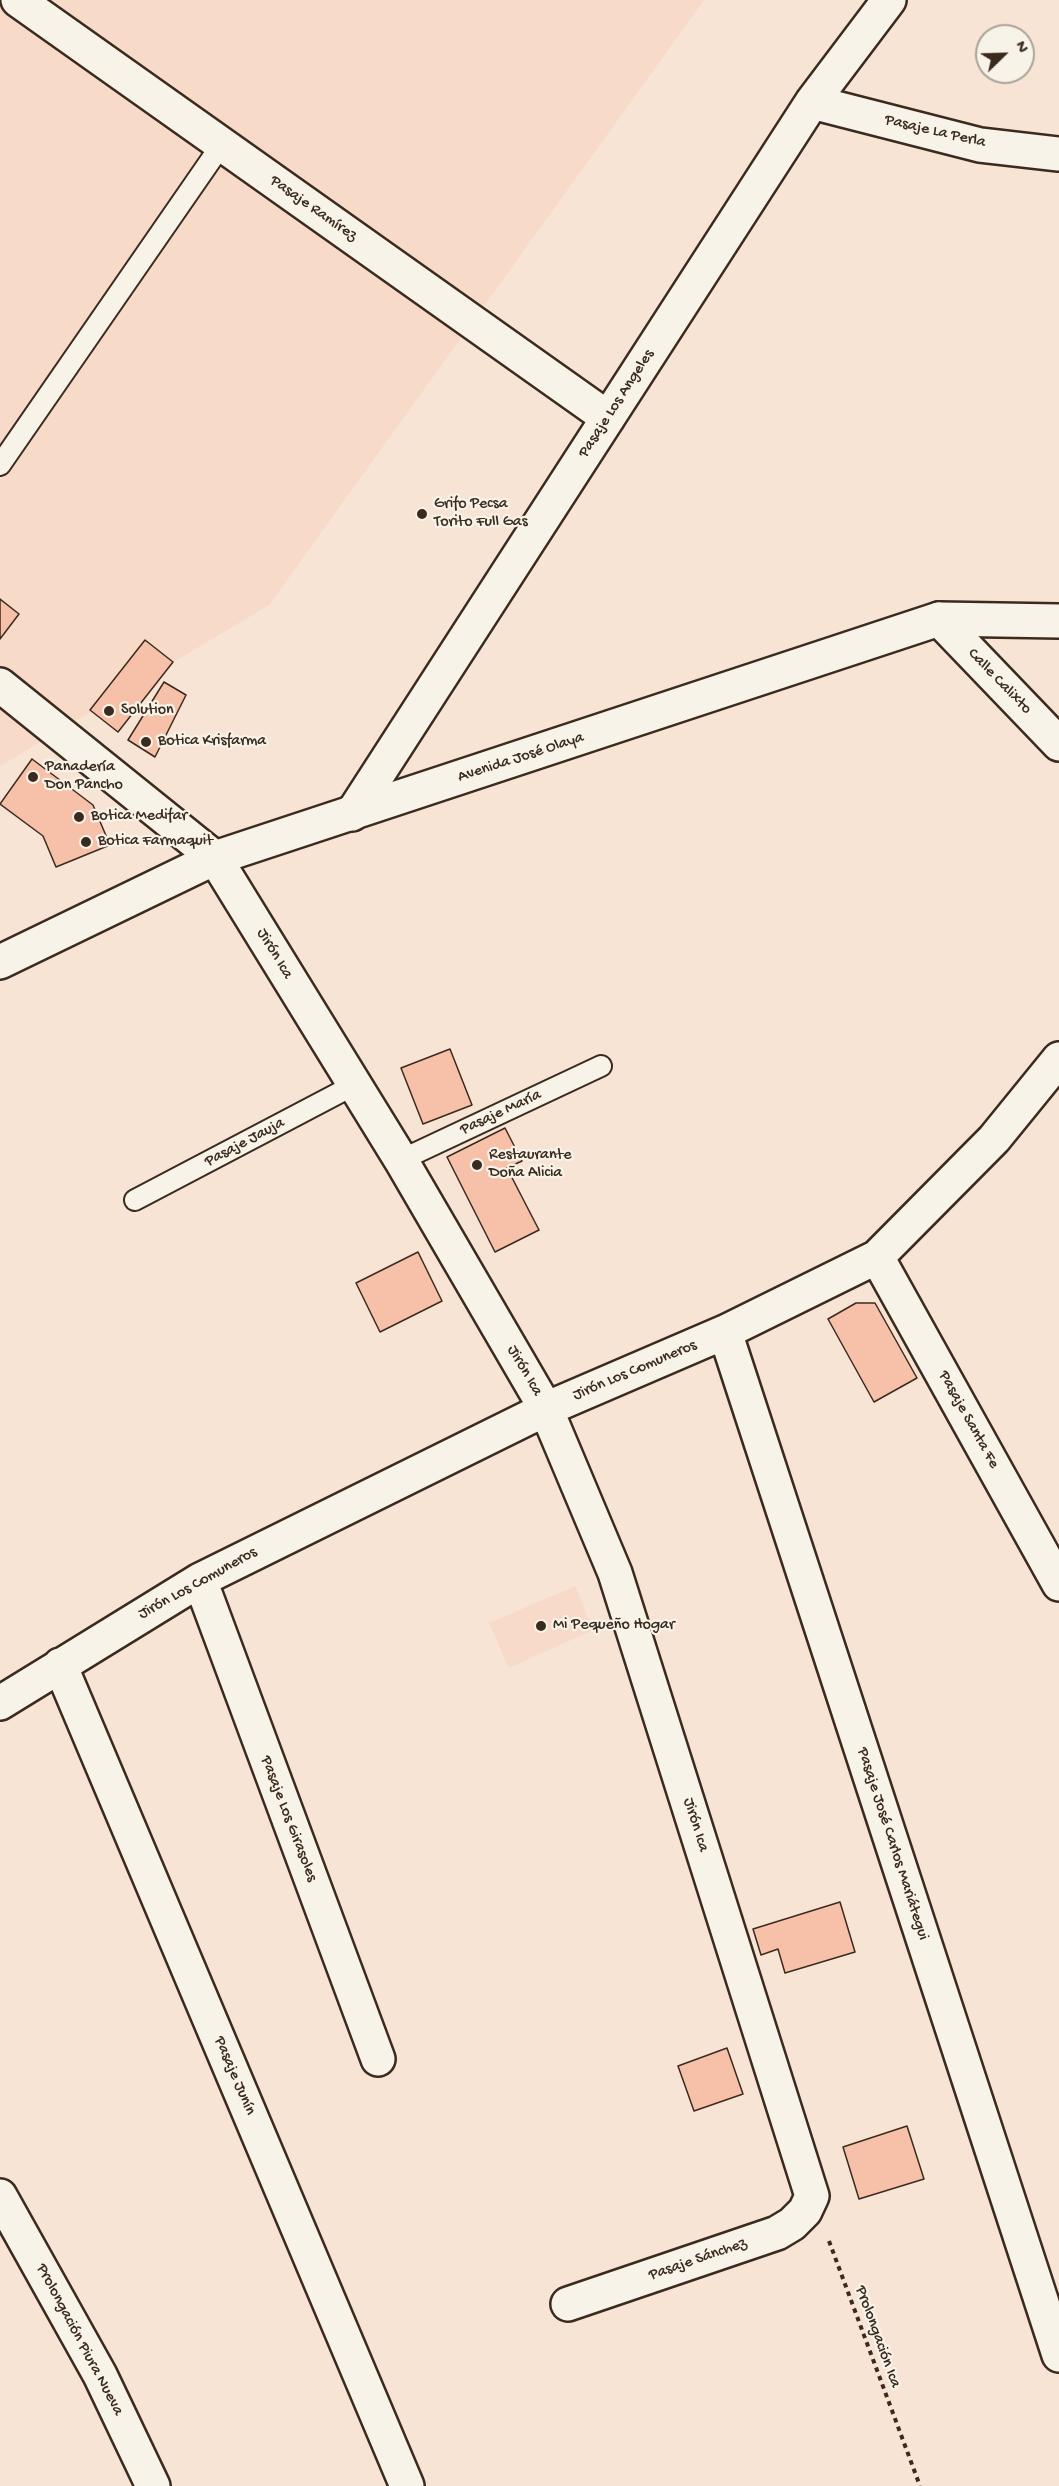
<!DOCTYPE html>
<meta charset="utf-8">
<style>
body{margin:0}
#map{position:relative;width:1059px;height:2486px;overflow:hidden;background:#f7e4d5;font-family:"Gochi Hand",sans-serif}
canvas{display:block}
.north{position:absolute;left:975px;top:24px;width:60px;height:60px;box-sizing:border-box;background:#f7f3e8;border:2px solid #aca397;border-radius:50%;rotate:67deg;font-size:16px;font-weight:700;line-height:24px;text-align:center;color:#3b2a1e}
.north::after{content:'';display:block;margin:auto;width:21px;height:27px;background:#3b2a1e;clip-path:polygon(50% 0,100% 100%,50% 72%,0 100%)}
</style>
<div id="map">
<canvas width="1059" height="2486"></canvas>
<div class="north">N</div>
</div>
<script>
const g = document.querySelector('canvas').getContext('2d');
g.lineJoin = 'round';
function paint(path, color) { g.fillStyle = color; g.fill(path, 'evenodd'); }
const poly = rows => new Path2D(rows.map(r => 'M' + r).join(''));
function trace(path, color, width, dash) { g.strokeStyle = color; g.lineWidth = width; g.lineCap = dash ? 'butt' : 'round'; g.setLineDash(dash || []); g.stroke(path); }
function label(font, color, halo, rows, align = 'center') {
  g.font = font + ' "Gochi Hand",sans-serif'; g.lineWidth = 4.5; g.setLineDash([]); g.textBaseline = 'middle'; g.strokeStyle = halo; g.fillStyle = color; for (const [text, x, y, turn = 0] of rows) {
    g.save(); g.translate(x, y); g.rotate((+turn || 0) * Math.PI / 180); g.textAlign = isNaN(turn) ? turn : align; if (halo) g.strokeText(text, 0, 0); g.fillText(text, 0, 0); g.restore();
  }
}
const built = poly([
 [0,0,704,0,269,605,0,766],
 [575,1586,593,1630,509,1668,489,1623]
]);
const building = poly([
 [0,599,19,614,0,639,0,599],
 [145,640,173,662,118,732,90,710,145,640],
 [164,682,186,695,155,757,128,740,164,682],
 [32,759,93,805,110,845,56,867,43,836,0,804,32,759],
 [450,1049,472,1105,423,1124,401,1068,450,1049],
 [505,1128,522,1161,507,1168,539,1230,495,1252,447,1157,505,1128],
 [418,1252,442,1301,380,1332,356,1283,418,1252],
 [856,1303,875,1303,917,1378,874,1402,828,1319,856,1303],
 [840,1902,855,1952,785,1973,778,1949,761,1955,753,1929,840,1902],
 [727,2048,743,2094,694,2111,678,2066,727,2048],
 [907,2126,924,2179,859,2199,843,2147,907,2126]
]);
const path = poly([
 [829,2241,920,2486]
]);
const service = poly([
 [0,465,222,144],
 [401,1160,601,1066],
 [135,1200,354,1085]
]);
const minor = poly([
 [18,0,608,418],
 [812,102,980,145,1059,154],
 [939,619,1059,744],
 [0,685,215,858,401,1160,546,1409,615,1573,812,2196,805,2211,792,2224,777,2233,568,2304],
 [352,814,812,102,889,0],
 [877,1257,1059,1584],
 [725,1332,1059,2355],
 [200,1580,378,2059],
 [60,1665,407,2486],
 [0,1703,200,1580,546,1409,725,1332,877,1257,994,1139,1059,1059],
 [0,2196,100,2375,153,2486]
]);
const tertiary = poly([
 [0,962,215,858,939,619,1059,621]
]);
const markers = [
 [422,514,6,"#3b2a1e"],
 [109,711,6,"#3b2a1e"],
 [146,742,6,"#3b2a1e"],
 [33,777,6,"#3b2a1e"],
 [79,817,6,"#3b2a1e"],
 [86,842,6,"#3b2a1e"],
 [477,1165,6,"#3b2a1e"],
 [541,1626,6,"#3b2a1e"]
];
const streetNames = [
 ["Pasaje La Perla",935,132,13],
 ["Pasaje Ramírez",313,209,35],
 ["Pasaje Los Angeles",617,404,-57],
 ["Calle Calixto",999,682,46],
 ["Avenida José Olaya",521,758,-18],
 ["Jirón Ica",274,954,59],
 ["Pasaje María",501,1113,-25],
 ["Pasaje Jauja",245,1143,-28],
 ["Jirón Ica",524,1371,60],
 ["Jirón Los Comuneros",635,1371,-23],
 ["Pasaje Santa Fe",968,1420,61],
 ["Jirón Los Comuneros",198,1584,-29],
 ["Pasaje Los Girasoles",288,1819,69],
 ["Jirón Ica",695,1825,73],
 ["Pasaje José Carlos Mariátegui",892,1844,72],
 ["Pasaje Junín",234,2076,67],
 ["Pasaje Sánchez",698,2260,-19],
 ["Prolongación Ica",877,2337,70],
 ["Prolongación Piura Nueva",79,2340,62]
];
const poiNames = [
 ["Grifo Pecsa",434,505],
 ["Torito Full Gas",434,523],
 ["Solution",121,711],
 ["Botica Krisfarma",158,742],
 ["Panadería",45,768],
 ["Don Pancho",45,786],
 ["Botica Medifar",91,817],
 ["Botica Farmaquit",98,842],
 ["Restaurante",489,1156],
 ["Doña Alicia",489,1174],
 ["Mi Pequeño Hogar",553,1626]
];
paint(built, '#f7dac8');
paint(building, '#f6c1a8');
trace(building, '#3b2a1e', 1.5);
trace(service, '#3b2a1e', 24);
trace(minor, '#3b2a1e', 38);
trace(tertiary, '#3b2a1e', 38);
trace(path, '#3b2a1e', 4, [4.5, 4.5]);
trace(service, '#f7f3e8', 20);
trace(minor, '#f7f3e8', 33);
trace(tertiary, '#f7f3e8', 33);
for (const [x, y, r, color] of markers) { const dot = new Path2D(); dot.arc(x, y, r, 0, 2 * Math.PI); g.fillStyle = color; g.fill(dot); trace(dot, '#f7f3e8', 2); }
label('16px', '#3b2a1e', '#f7f3e8', streetNames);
label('16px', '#3b2a1e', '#f7f3e8', poiNames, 'left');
</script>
